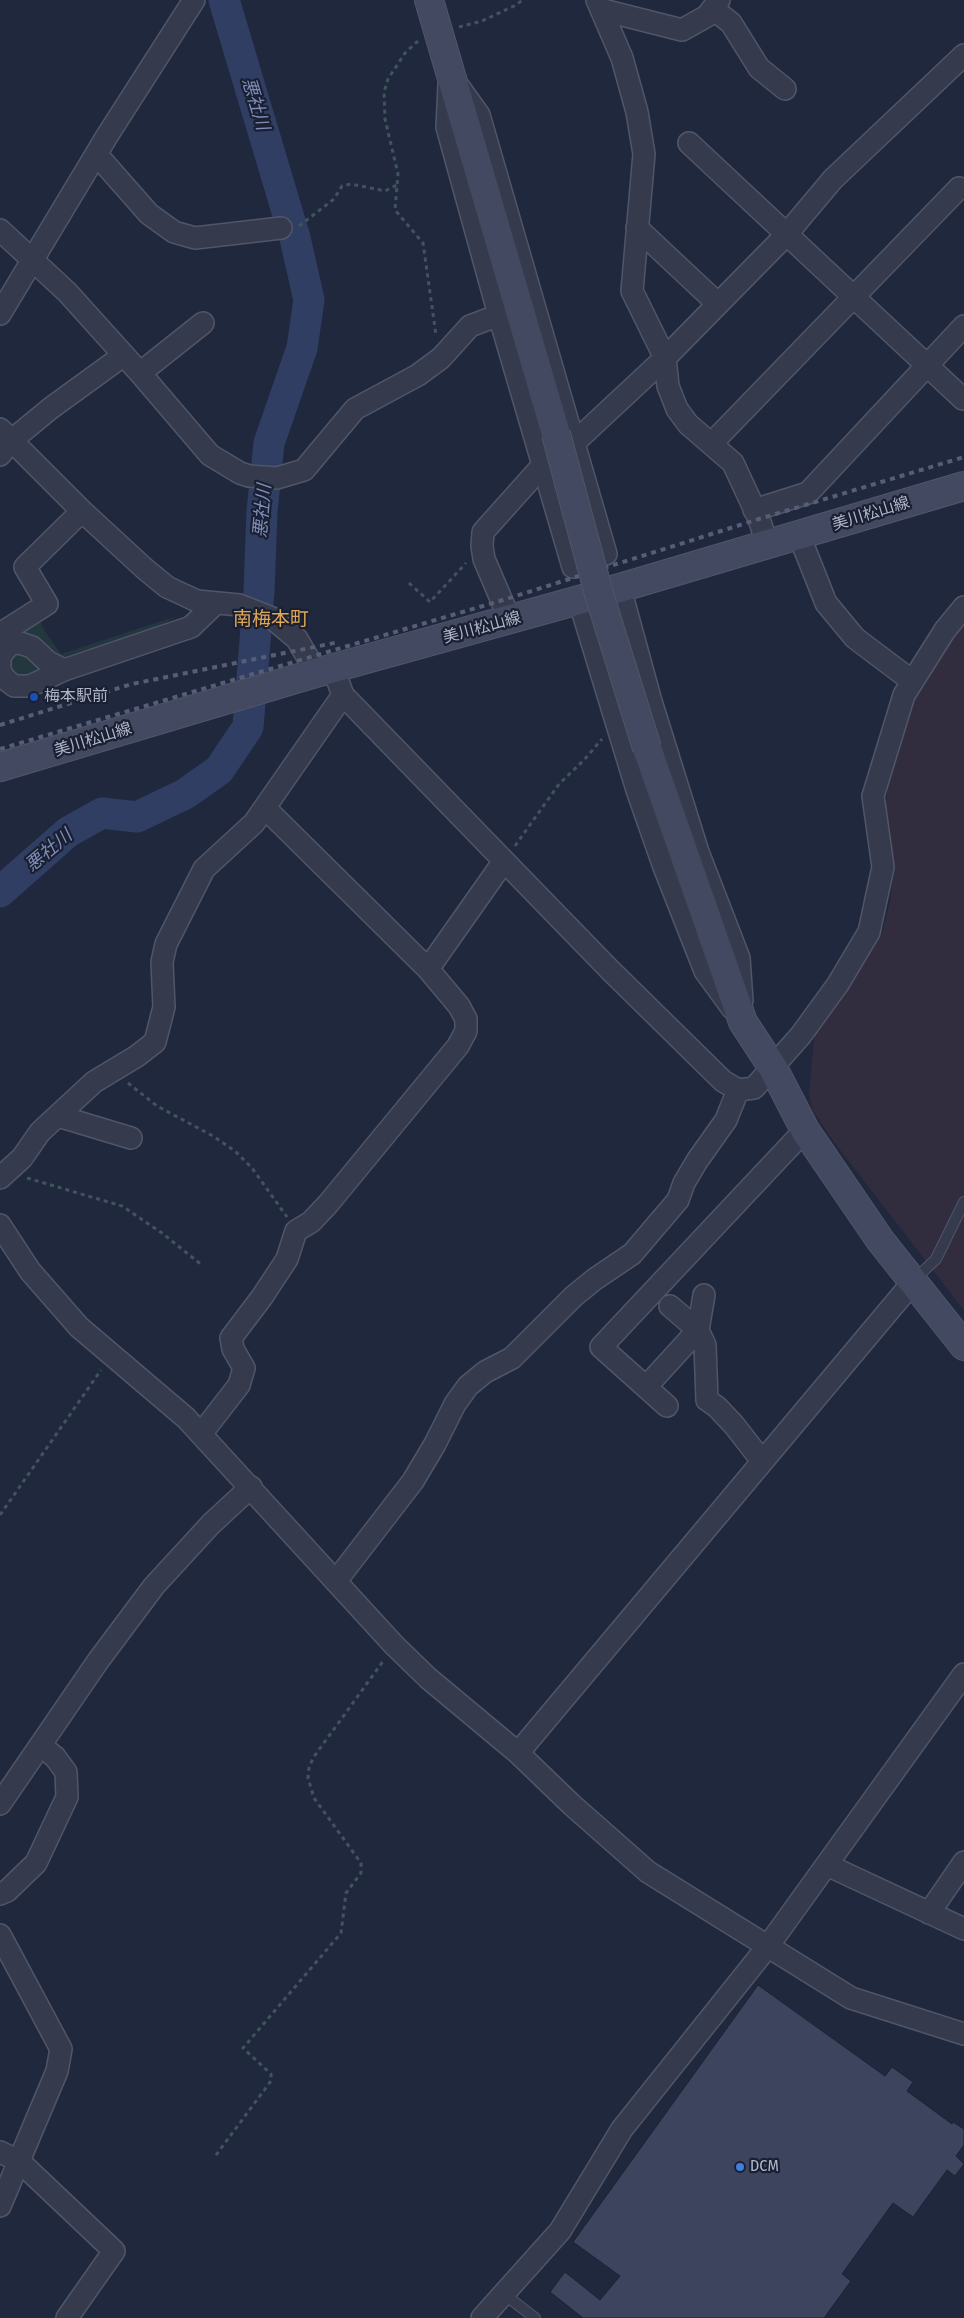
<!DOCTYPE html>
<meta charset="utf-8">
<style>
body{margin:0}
canvas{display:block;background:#20283e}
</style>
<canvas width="964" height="2318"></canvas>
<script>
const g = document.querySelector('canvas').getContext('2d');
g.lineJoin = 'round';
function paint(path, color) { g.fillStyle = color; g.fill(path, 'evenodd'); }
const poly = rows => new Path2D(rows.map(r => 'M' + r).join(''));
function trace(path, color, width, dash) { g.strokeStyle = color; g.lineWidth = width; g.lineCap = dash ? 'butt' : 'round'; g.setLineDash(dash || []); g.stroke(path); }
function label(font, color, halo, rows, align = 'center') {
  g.font = font + ' "Fira Sans Condensed","Noto Sans JP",sans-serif'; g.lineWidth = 4.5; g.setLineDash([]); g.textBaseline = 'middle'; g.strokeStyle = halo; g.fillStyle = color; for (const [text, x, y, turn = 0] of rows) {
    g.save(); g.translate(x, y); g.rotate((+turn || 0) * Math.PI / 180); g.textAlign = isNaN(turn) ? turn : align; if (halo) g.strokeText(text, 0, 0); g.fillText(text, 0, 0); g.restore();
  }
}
const medical = poly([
 [964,621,964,1310,834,1142,812,1109,809,1092,815,1032,866,960,883,930,891,898,892,868,886,831,886,801,891,766,903,727,921,683]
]);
const green = poly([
 [177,616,158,627,63,657,54,655,38,638,31,635,18,633,39,617,44,630,61,654],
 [20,650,43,670,32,676,20,676,15,673,10,668,9,662,11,656]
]);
const river = poly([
 [0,892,68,832,102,813,137,817,185,794,219,770,248,727,259,592,262,511,269,443,302,348,309,300,295,238,224,0]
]);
const building = poly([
 [758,1985,885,2076,892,2067,913,2082,907,2091,952,2124,953,2122,964,2129,964,2145,956,2156,964,2164,955,2176,947,2170,913,2217,893,2203,842,2274,851,2281,824,2318,583,2318,550,2292,565,2272,600,2300,620,2276,573,2242,758,1985]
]);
const path = poly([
 [459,27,482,21,514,6,523,0],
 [418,41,405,53,388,79,384,92,385,119,398,174,395,210,423,243,436,335],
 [299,226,334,199,342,186,351,184,385,191,397,185],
 [409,583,430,602,466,563],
 [515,846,559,784,584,760,602,739],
 [128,1083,157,1106,213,1136,235,1151,252,1168,287,1217],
 [27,1178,122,1206,162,1233,203,1266],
 [0,1515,101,1370],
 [216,2155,271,2081,271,2074,243,2048,341,1933,346,1893,361,1873,361,1863,314,1798,308,1778,309,1768,313,1758,384,1660]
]);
const lane = poly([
 [913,1281,936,1259,964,1202],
 [504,2294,535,2318]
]);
const street = poly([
 [597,0,622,58,637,112,644,154,632,291,665,358,668,386,677,409,688,424,733,463,759,519,767,543],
 [713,9,731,23,759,68,785,89],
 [603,10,682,30,707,16,719,0],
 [449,85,447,127,499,315,573,567],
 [459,87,479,115,606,554],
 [689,143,963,399],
 [97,155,149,214,174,232,195,238,281,228],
 [637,228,718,304],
 [0,230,67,292,140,373,210,455,240,473,249,476,277,478,304,470,355,409,418,375,441,358,470,326,499,315],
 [0,314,107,136,194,0],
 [140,373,203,323],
 [0,429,82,511,145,569,167,587,197,601,239,605,272,618,297,639,308,658,312,674],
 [711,444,959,188],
 [0,455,12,440,51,408,124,355],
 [754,510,808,493,964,326],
 [799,535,826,603,855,638,912,681],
 [620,588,650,698,698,852,739,958,742,1001],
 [579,600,637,790,664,867,705,971,732,1008],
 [510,620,484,559,482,546,483,532,543,465,575,442,665,358,786,235,833,179,964,55],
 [0,634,47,604,25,567,82,511],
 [0,664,0,656,10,644,20,643,32,647,48,662,64,670],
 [333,668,343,695,610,970,723,1081,738,1090,754,1088,801,1035,838,984,869,932,883,867,873,796,904,695,945,630,964,607],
 [0,669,4,678,14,686,30,686,64,670,191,627,216,603],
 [428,969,504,861],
 [58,1116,131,1138],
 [0,1178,22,1158,40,1132,94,1082,137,1056,155,1042,164,1007,162,962,166,944,204,869,254,823,343,695],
 [0,1225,30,1271,79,1327,186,1418,394,1645,428,1678,518,1753,572,1805,648,1872,851,1998,964,2034],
 [704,1295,698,1330,705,1345,707,1400,717,1407,734,1425,762,1461],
 [646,1387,698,1330,670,1306],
 [667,1406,601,1347,805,1130],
 [201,1434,239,1385,244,1368,233,1349,231,1338,262,1297,287,1259,296,1231,311,1222,328,1204,458,1046,466,1031,466,1019,459,1006,428,969,265,808],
 [336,1581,413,1481,435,1444,455,1404,468,1386,485,1372,512,1358,574,1296,595,1279,632,1254,678,1200,684,1183,697,1161,726,1120,738,1090],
 [518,1753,913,1282],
 [0,1804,98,1661,154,1586,211,1524,251,1487],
 [827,1865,964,1929],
 [0,1894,7,1891,36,1863,67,1797,66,1772,55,1757,41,1746],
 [929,1913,964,1862],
 [0,1935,61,2049,57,2071,0,2206],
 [0,2152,19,2161,114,2251,67,2318],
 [482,2318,560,2231,622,2129,768,1946,964,1674]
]);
const secondary = poly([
 [429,0,556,434],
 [647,748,743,1022,773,1068,805,1130,880,1240,964,1346],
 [0,767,312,674,579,600,964,486]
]);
const rail = poly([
 [0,725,132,684,339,642],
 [0,749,503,600,759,519,964,457]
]);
const secondaryBridge = poly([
 [556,434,599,594,647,748]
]);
const markers = [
 [34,697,5,"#1a4fb4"],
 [740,2167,5,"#3f7fe0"]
];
const streetNames = [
 ["美川松山線",871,514,-17],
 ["美川松山線",482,628,-15],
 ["美川松山線",93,740,-17]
];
const poiNames = [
 ["梅本駅前",44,697],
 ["DCM",750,2167]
];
const waterNames = [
 ["悪社川",255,104,73],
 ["悪社川",263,511,-85],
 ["悪社川",49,851,-40]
];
const quarterNames = [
 ["南梅本町",271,620]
];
paint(medical, '#322d3e');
paint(green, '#23373f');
trace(river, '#313e64', 31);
paint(building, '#3c445e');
trace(building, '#1c2234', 1);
trace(lane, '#505668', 12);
trace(street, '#505668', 24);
trace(secondary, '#505668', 30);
trace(path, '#40545c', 3, [4, 4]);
trace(lane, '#353b4d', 10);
trace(street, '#353b4d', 21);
trace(secondary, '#424961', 28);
trace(rail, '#565e75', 4, [5, 5]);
trace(secondaryBridge, '#505668', 30, []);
trace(secondaryBridge, '#424961', 28);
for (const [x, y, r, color] of markers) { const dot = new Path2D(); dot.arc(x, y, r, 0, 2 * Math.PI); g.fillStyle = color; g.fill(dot); trace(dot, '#1a2032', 2); }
label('16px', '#b0b6c9', '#1a2032', streetNames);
label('16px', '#b0b6c9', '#1a2032', poiNames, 'left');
label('italic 18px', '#7d8db8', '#1a2032', waterNames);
label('19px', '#dea656', '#1a2032', quarterNames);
</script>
